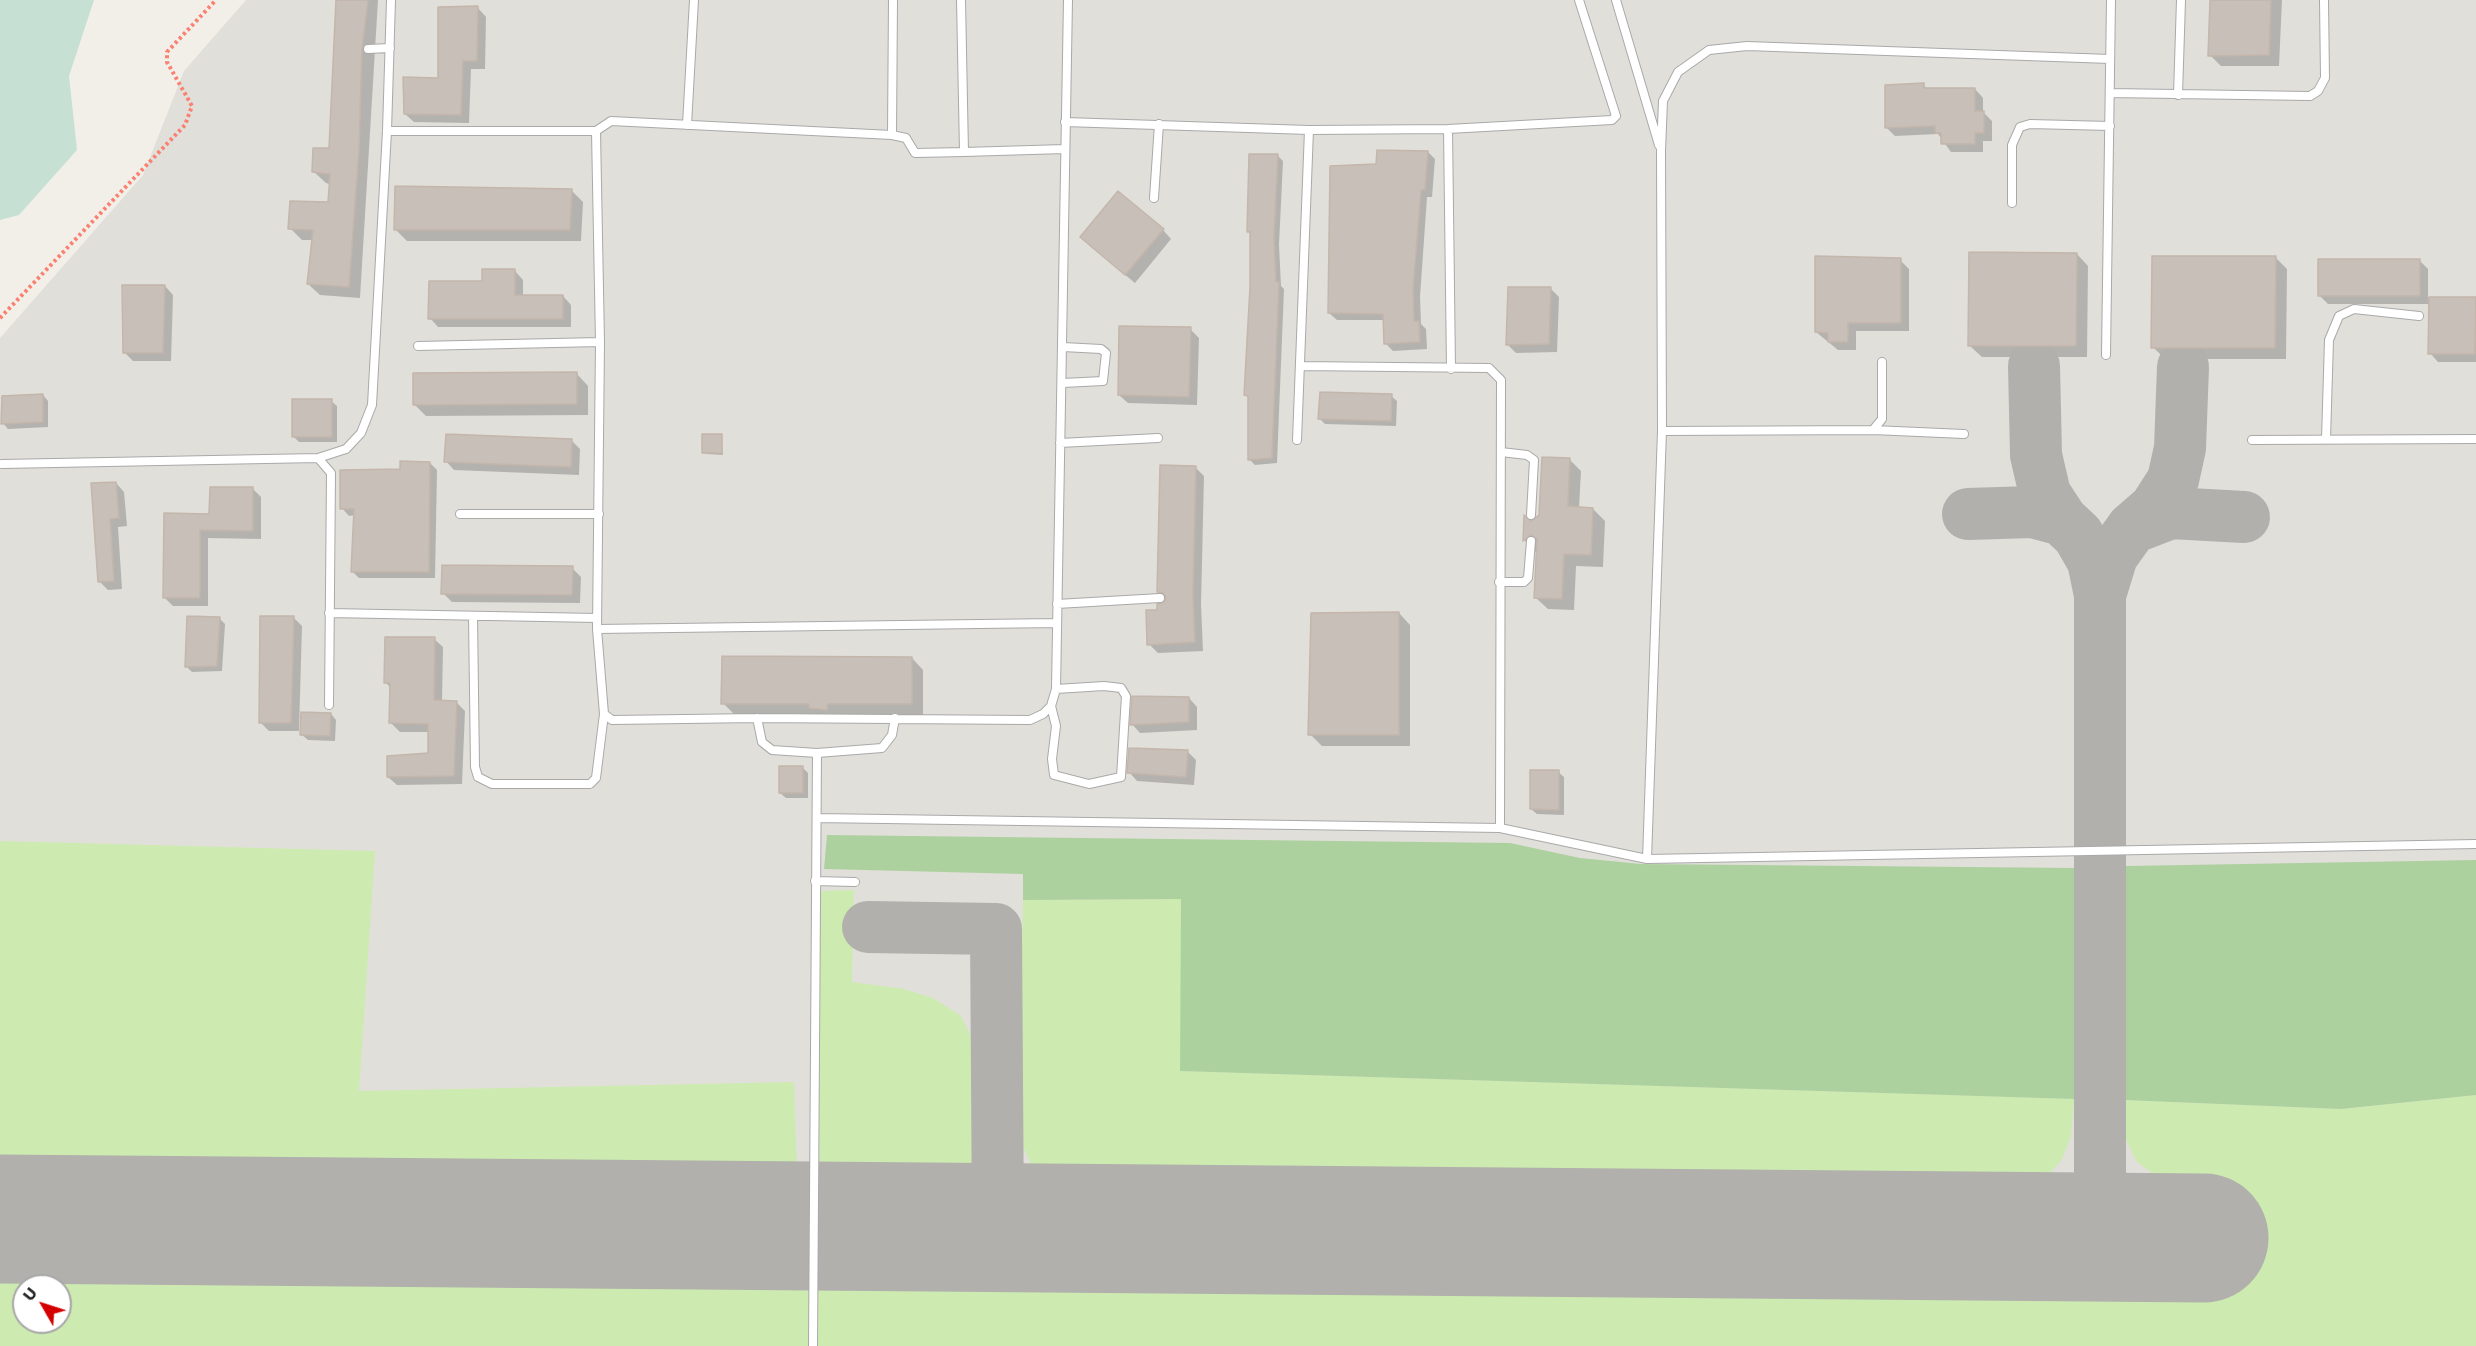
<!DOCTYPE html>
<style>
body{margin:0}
#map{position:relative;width:2476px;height:1346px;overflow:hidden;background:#f2efe9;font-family:Commissioner,sans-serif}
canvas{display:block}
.north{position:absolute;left:12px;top:1274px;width:60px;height:60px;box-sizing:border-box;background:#fff;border:2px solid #a7a7a7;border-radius:50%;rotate:309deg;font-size:16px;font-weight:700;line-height:24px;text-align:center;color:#222}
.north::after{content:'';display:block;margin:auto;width:21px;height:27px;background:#d40000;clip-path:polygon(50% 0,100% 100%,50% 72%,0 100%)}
</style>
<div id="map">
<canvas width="2476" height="1346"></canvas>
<div class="north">U</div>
</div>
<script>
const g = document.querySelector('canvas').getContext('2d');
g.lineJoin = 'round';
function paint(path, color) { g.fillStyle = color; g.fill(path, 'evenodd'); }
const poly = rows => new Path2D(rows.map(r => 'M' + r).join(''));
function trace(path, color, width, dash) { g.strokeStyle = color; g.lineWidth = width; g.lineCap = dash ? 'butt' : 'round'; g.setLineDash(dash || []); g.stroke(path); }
const airport = poly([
 [246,0,2476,0,2476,1346,0,1346,0,338,143,175,184,71],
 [24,1286,60,1286,60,1322,24,1322]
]);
const grass = poly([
 [0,841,375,851,359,1091,794,1082,798,1202,0,1196],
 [854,890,852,982,904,989,933,998,961,1016,981,1057,982,1110,973,1163,964,1177,922,1202,816,1202,820,891],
 [1181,899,1181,1071,2074,1099,2071,1136,2062,1159,2049,1174,2025,1188,1971,1189,1923,1215,1075,1204,1048,1187,1033,1168,1018,1136,1023,900],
 [2476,1095,2476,1346,0,1346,0,1245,1921,1260,1969,1281,2203,1289,2204,1186,2169,1186,2137,1162,2125,1138,2124,1100,2341,1109],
 [24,1286,60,1286,60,1322,24,1322]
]);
const forest = poly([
 [827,835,1510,843,1580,858,1641,864,2077,868,2074,1099,1180,1071,1181,899,1023,900,1023,874,824,869],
 [2476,860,2476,1095,2341,1109,2124,1100,2126,866]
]);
const wetland = poly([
 [0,0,94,0,69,76,77,150,19,215,0,220]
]);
const shadow = poly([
 [338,0,378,0,360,298,320,295,308,284,314,240,302,240,290,228,329,204,330,184,326,183,314,172,331,150],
 [2211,0,2282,0,2279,66,2221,66,2210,55],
 [478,8,486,17,485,69,471,69,469,123,414,122,405,114,440,79],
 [1923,85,1928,89,1975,89,1983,98,1983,112,1992,121,1992,141,1983,141,1983,152,1951,152,1938,134,1895,136,1886,127],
 [1428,152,1435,159,1432,197,1427,197,1420,297,1421,324,1426,329,1427,349,1393,351,1385,343,1385,320,1337,320,1329,313,1378,165],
 [1277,155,1283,161,1279,245,1281,286,1284,289,1277,463,1255,465,1250,460,1249,398,1246,395,1252,288,1252,235,1248,231],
 [571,190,583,202,581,241,407,241,395,229],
 [1163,230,1171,239,1135,283,1090,246],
 [2077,254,2088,266,2087,357,1982,357,1970,346],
 [2275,257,2287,269,2286,359,2165,359,2153,347],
 [1900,260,1909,269,1909,331,1856,331,1856,350,1838,350,1816,332],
 [2420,261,2428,269,2428,298,2476,300,2476,362,2438,362,2430,353,2430,304,2328,304,2320,296],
 [515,271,523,280,523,296,563,296,571,305,571,327,438,327,430,318,483,282],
 [165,286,173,295,171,361,133,361,125,353],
 [1550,288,1559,297,1557,352,1516,353,1507,344],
 [1190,329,1199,338,1197,405,1128,403,1119,395],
 [577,374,588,386,588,415,426,416,414,404],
 [43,395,48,401,48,427,8,429,3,423],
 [1391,396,1397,401,1396,426,1325,424,1319,418],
 [331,401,337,406,337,442,299,442,293,436],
 [721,436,723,455,706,454,704,452],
 [572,441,580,449,579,475,454,470,446,461],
 [1569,459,1581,471,1579,508,1593,509,1605,521,1603,567,1576,566,1574,610,1548,609,1536,598,1538,550,1536,552,1525,541,1526,518,1531,523,1541,516],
 [430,463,437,470,435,578,359,578,352,571,355,515,349,516,342,508,402,471],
 [1195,467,1204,476,1201,605,1203,651,1158,653,1149,644,1158,611,1167,600,1159,592],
 [116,483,124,492,127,526,118,527,122,589,108,590,99,581],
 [253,489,261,497,261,539,208,538,208,606,173,606,164,597,165,515,211,515],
 [572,568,581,577,580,603,452,602,443,593],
 [1399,613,1410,625,1410,746,1322,746,1310,734],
 [293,617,302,626,299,731,269,731,261,723],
 [220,619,225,624,222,671,192,672,186,666],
 [434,639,443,647,442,702,456,702,465,711,462,784,397,785,388,777,429,754,429,732,400,732,391,723,391,688,385,682],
 [912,658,923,670,923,715,735,715,723,703],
 [1189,698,1197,707,1197,730,1140,733,1132,724],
 [331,714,336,720,335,741,308,740,302,735],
 [1187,751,1196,760,1194,785,1137,781,1129,772],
 [802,767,808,773,808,798,786,798,780,793],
 [1558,772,1564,777,1564,815,1537,814,1531,809]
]);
const taxiway = poly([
 [2034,366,2036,455,2045,494,2062,520,2078,535,2093,561,2100,595,2100,1237],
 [1968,514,2032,512,2062,520],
 [2132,528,2171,513,2244,517],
 [2100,595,2112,556,2132,528,2155,508,2173,480,2180,448,2183,367],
 [868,927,996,929,998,1228]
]);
const runway = poly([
 [0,1219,2204,1238]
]);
const building = poly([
 [336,0,368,0,362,49,359,149,349,287,307,284,313,230,288,229,290,201,328,202,330,174,312,172,313,148,329,148,336,0],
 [2210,0,2271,0,2269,55,2208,56,2210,0],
 [478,6,477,61,463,61,461,115,404,114,403,77,438,78,438,7,478,6],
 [1924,83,1924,88,1975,88,1975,111,1984,111,1984,133,1975,133,1975,144,1941,144,1941,133,1935,133,1935,126,1885,128,1885,85,1924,83],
 [1377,150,1428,151,1425,190,1421,190,1413,289,1414,321,1419,321,1420,342,1384,344,1383,314,1328,313,1330,166,1376,164,1377,150],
 [1249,154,1278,154,1274,238,1276,282,1279,282,1272,458,1248,460,1248,396,1244,395,1250,287,1250,232,1247,232,1249,154],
 [395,186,572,189,570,230,394,230,395,186],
 [1118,191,1164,229,1125,275,1080,237,1118,191],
 [1969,252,2077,253,2076,346,1968,346,1969,252],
 [1815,256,1901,258,1901,323,1848,323,1848,342,1828,342,1828,333,1815,332,1815,256],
 [2152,256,2276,256,2275,348,2151,348,2152,256],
 [2318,259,2420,259,2420,296,2318,296,2318,259],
 [482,269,515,269,515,295,563,295,563,319,428,319,429,281,482,281,482,269],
 [122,285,165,285,163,353,123,353,122,285],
 [1508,287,1551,287,1549,344,1506,345,1508,287],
 [2429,297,2476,297,2475,354,2428,354,2429,297],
 [1119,326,1191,327,1189,397,1118,395,1119,326],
 [577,372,577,404,413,405,413,373,577,372],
 [1320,392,1392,394,1391,421,1318,419,1320,392],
 [43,394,43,422,1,424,2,396,43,394],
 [292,399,332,399,332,437,292,437,292,399],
 [446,434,572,439,571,467,444,462,446,434],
 [702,434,722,434,722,453,702,453,702,434],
 [1542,457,1570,458,1568,506,1593,508,1591,555,1564,554,1562,599,1534,598,1537,539,1531,535,1523,541,1524,515,1531,521,1539,515,1542,457],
 [400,461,430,462,429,572,351,572,354,509,340,509,340,470,400,469,400,461],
 [1160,465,1196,466,1193,595,1195,642,1147,645,1146,610,1157,610,1157,604,1163,603,1166,598,1163,593,1157,592,1160,465],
 [116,482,119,518,110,519,114,581,98,582,91,483,116,482],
 [210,487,253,487,253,531,200,530,200,598,163,598,164,513,209,514,210,487],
 [442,565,573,566,572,595,441,594,442,565],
 [1399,612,1399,735,1308,735,1311,613,1399,612],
 [187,616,220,617,217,666,185,667,187,616],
 [260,616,294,616,291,723,259,723,260,616],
 [385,637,435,637,434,700,457,701,454,776,387,777,387,756,428,753,428,724,389,723,390,683,384,683,385,637],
 [722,656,912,657,912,704,828,704,827,710,809,708,809,704,721,704,722,656],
 [1132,696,1189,697,1189,722,1130,725,1132,696],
 [301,712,331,713,330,736,300,735,301,712],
 [1129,748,1188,750,1186,777,1127,773,1129,748],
 [779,766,803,766,803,793,779,793,779,766],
 [1530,770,1559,770,1559,810,1530,809,1530,770]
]);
const path = poly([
 [0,318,185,125,192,106,167,62,167,52,216,0]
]);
const lane = poly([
 [961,0,964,152,1065,149],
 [1616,0,1659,145],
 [368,49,390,48],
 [2110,93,2310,96,2318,91,2325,78,2324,0],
 [2178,95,2181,0],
 [1065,122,1309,130,1448,129,1612,120,1616,116,1579,0],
 [687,125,694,0],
 [1448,129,1451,369],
 [387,131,596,131],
 [892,135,893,0],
 [964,152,915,153,906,138,892,135,611,121,596,131,600,342,597,629,604,714,612,720,757,718,1030,720,1043,714,1051,706,1056,689,1068,0],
 [1154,198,1159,124],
 [2012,203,2012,145,2020,127,2030,124,2110,126],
 [418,346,600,342],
 [2106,355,2111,0],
 [1300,366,1489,368,1501,380,1500,828],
 [1063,383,1103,381,1106,353,1101,349,1063,347],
 [1873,430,1964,434],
 [1662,431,1873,430,1882,419,1882,362],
 [2326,439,2329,340,2339,316,2354,309,2419,316],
 [1297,440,1309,130],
 [2252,440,2476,439],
 [1060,443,1158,438],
 [1501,452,1527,455,1534,460,1531,515],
 [318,458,346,449,361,433,372,405,387,131,391,0],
 [2,464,318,458,331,473,329,705],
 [460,514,599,514],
 [1499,582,1524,582,1528,578,1531,541],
 [1057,604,1160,598],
 [329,613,597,618],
 [473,616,475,767,478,777,492,784,590,784,596,778,604,714],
 [597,629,1056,623],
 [1051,706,1056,726,1052,759,1054,775,1089,784,1121,777,1126,696,1121,688,1104,686,1056,689],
 [757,718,762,742,772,750,817,753,882,748,892,735,895,718],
 [817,818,1500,828,1647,859,2476,844],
 [1647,859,1662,431,1661,151,1663,101,1678,72,1709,50,1747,46,2110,59],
 [815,881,855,882],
 [813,1346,817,753]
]);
paint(airport, '#e1dfda');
paint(grass, '#cdebb0');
paint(forest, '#add19e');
paint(wetland, '#c6e0d4');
paint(shadow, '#0003');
trace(taxiway, '#b1b0ac', 52);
trace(runway, '#b1b0ac', 129);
paint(building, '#c7bfb8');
trace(building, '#c4b6ab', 1.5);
trace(lane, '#a9a9a9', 10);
trace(path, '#fa8072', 4, [3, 3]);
trace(lane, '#fff', 8);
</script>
